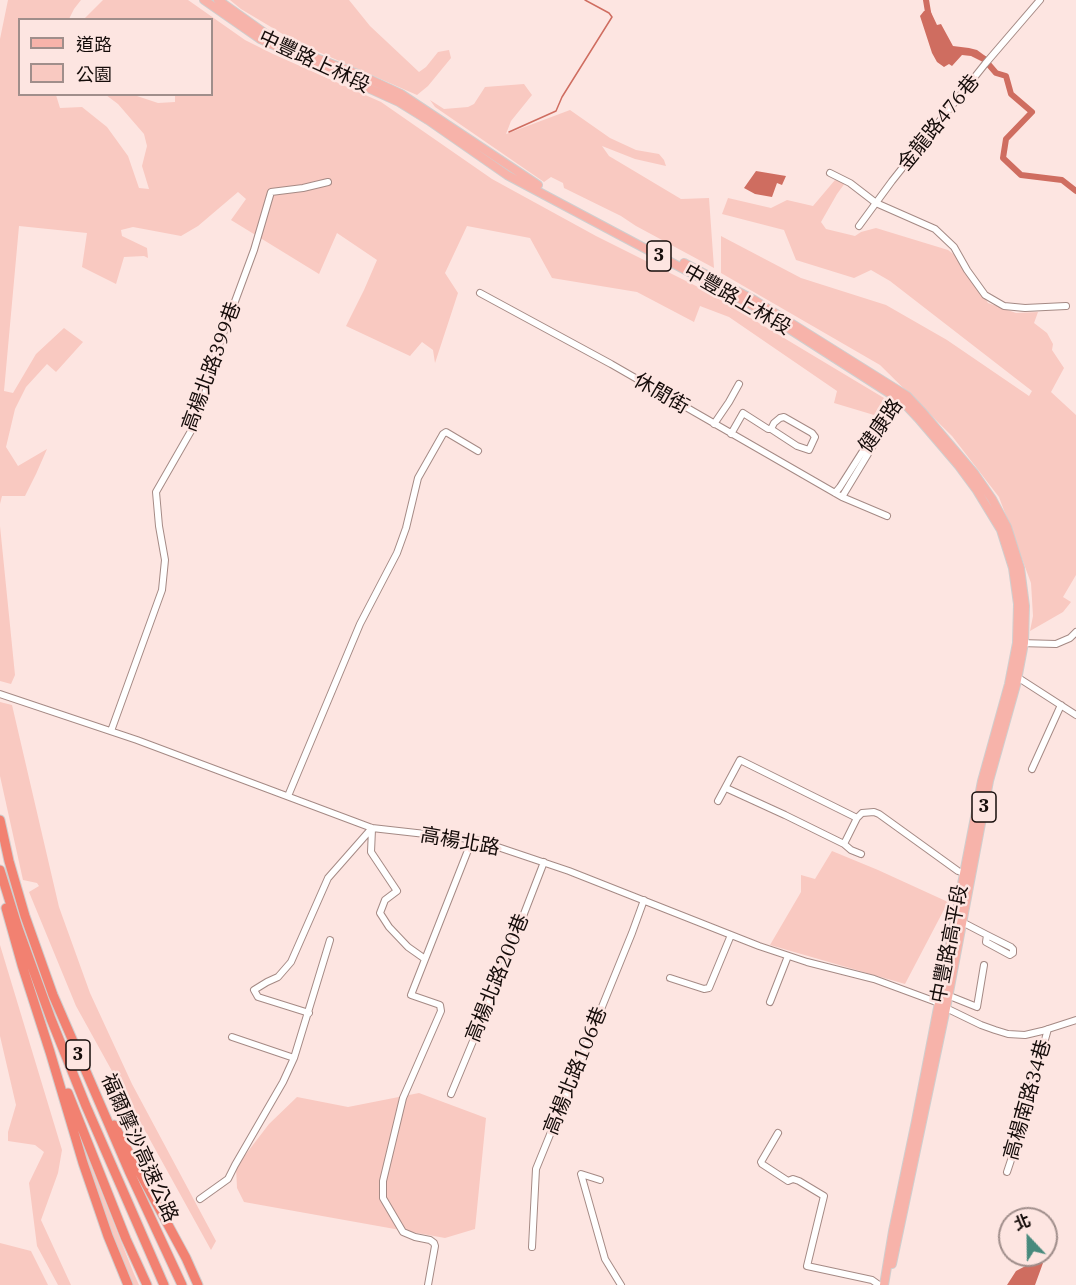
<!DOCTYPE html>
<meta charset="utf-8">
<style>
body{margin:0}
#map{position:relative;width:1076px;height:1285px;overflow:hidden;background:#fde5e1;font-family:"IBM Plex Serif","Noto Sans TC",serif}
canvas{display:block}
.legend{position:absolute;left:18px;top:18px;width:195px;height:78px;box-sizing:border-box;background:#fde5e1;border:2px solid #a08e8b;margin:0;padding:8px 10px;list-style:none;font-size:18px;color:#150c0a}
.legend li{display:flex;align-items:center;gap:12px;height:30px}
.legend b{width:30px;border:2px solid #a08e8b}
.north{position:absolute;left:998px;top:1207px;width:60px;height:60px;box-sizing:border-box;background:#fde5e1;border:2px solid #a08e8b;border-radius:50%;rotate:338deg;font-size:16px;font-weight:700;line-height:24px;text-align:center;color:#150c0a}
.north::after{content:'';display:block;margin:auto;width:21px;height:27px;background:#478a7d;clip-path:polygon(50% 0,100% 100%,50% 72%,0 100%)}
</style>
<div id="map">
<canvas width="1076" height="1285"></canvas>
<ul class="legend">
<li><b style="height:8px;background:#f7b3aa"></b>道路</li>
<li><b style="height:16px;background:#f9c9c1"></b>公園</li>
</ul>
<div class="north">北</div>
</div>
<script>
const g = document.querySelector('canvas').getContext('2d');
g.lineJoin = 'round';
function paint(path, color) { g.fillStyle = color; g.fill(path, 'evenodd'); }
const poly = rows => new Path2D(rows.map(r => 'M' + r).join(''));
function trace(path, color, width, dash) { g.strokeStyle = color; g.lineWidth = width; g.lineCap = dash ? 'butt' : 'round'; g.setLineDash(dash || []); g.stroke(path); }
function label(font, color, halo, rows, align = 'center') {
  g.font = font + ' "IBM Plex Serif","Noto Sans TC",serif'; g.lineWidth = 5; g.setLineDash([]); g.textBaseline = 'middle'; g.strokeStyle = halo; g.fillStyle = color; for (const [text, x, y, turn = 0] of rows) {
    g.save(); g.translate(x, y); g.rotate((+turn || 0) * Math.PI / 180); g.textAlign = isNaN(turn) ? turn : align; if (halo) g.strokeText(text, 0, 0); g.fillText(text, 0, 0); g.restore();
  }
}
const green = poly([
 [8,0,81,0,74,9,69,19,20,20,20,94,56,95,60,108,82,107,107,127,128,156,139,188,149,189,142,166,147,146,144,134,118,104,106,95,134,95,158,103,175,102,175,95,212,94,212,20,84,19,103,0,188,0,245,40,273,54,381,102,492,179,596,236,704,290,884,398,874,415,834,403,837,391,729,317,700,306,694,322,637,292,552,278,530,238,467,226,445,273,458,293,435,363,433,350,422,342,410,356,346,326,364,290,377,260,337,233,319,274,231,220,246,199,238,192,198,226,181,236,133,227,121,230,122,236,147,248,148,258,144,256,124,257,116,284,82,267,87,233,19,226,4,391,13,393,36,354,64,328,83,342,56,372,47,364,26,387,15,409,6,447,18,466,47,449,36,474,25,496,2,496,0,504,0,39],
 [230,0,349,0,370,26,419,72,426,67,438,52,449,50,451,58,428,86,417,95,296,42,241,9],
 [524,84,532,95,511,121,506,134,570,110,610,138,636,150,659,154,664,160,666,166,635,159,602,146,609,156,681,199,709,198,714,268,636,226,621,216,564,188,563,183,551,177,544,182,435,107,430,100,444,109,468,107,474,104,485,87],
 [835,180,845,183,837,194,821,222,826,229,855,236,861,232,876,228,948,250,960,259,988,303,1016,313,1038,312,1034,323,1047,333,1053,344,1052,350,1064,368,1051,392,1076,415,1076,575,1063,597,1071,602,1063,612,1030,631,1033,616,1031,583,999,497,952,436,880,365,721,273,721,236,801,278,886,305,947,340,1029,396,1032,391,890,281,871,270,854,278,796,260,784,230,722,214,728,198,771,208,787,200,813,206],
 [0,526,15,675,11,684,0,681],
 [0,702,12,705,59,907,90,993,132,1084,216,1241,211,1250,76,1006,29,892,39,886,37,883,23,880,0,776],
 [832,851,878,870,948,902,905,984,770,945,801,892,801,875,815,879],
 [0,945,62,1150,58,1173,41,1220,71,1285,58,1285,37,1246,29,1183,44,1152,35,1145,8,1141,8,1132,16,1105,0,1036],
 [419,1093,486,1118,475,1229,445,1238,244,1202,237,1188,236,1167,269,1124,297,1097,348,1107],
 [79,1135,134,1274,139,1285,131,1285,116,1250],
 [0,1243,31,1251,48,1285,0,1285]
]);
const water = poly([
 [930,10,937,25,941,24,953,46,969,48,977,50,988,58,983,62,971,56,962,55,952,66,949,64,944,67,937,62,932,53,920,16,924,11],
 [756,171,786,176,782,185,777,183,772,197,755,194,744,188],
 [1037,1260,1043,1263,1035,1285,1007,1285,1016,1271]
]);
const stream = poly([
 [509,132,556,111,562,97,612,17,609,13,585,0]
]);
const canal = poly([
 [926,0,929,18],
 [984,59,996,73,1006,76,1011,94,1032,112,1006,139,1003,158,1021,175,1062,180,1076,191]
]);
const minor = poly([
 [830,173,850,183,876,203,935,229,954,247,967,270,985,295,1004,306,1025,308,1066,306],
 [859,226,892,181,985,64,1040,0],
 [480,293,611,364,842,497,887,516],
 [714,424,729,402,739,384],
 [731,434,743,413,768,429,771,429,797,446,809,450,815,437,812,433,784,417,780,418,774,423,771,429],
 [835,493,840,487,898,396],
 [842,497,900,401,901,397],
 [1020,643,1056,644,1070,638,1076,632],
 [1014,675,1076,715],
 [0,694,137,740,372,828,461,838,480,841,569,871,759,946,807,962,874,979,939,1003,946,1008,981,1025,995,1030,1008,1034,1025,1035,1042,1031,1076,1020],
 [111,731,162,590,165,560,159,526,156,492,191,431,204,397,217,350,254,250,271,192,303,188,328,182],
 [1032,769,1061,705],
 [726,788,785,815,844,844,851,850,861,854],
 [288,796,360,624,397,553,406,528,418,478,443,434,446,432,478,451],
 [718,801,740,760,857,818],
 [372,829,371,852,397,891,385,900,380,913,389,927,408,947,425,959],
 [844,844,857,818,862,813,874,812,879,814,958,871,967,874],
 [962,922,987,935,1011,947,1013,949,1013,953,1010,955,986,942,987,935],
 [670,978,704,989,709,988,731,935],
 [947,995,977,1007,984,965],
 [770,1002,788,956],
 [309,1013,258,997,254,990,267,982,278,977,291,962,328,878,372,828],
 [232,1037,294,1058],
 [451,1094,498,981,544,862],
 [778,1133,761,1162,762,1164,788,1181,793,1179,799,1181,824,1196,807,1266,872,1280,879,1285],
 [1007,1172,1013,1154,1048,1029],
 [600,1180,581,1174,605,1259,621,1285],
 [200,1199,228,1179,235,1165,283,1082,294,1058,330,940],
 [532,1247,536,1169,632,933,644,900],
 [428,1285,435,1246,434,1243,430,1240,415,1237,403,1232,383,1198,383,1181,403,1098,441,1011,440,1005,411,995,472,840]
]);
const major = poly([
 [204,0,260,39,399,102,428,120,507,175,755,307,903,402,918,418,959,466,976,489,1001,530,1013,568,1018,604,1017,643,1009,684,982,781,916,1121,893,1231,884,1285],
 [218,0,266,34,285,44],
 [316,58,360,75,401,94,538,185],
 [684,263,754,300,907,396,923,413,974,473,992,499,1007,527,1020,568,1025,606,1024,643,1016,685,989,781,946,1008,892,1264]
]);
const highway = poly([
 [0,820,9,861,25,916,53,995,129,1171,182,1285],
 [0,870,18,928,51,1019,86,1106,164,1285],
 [6,908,22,965,50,1052,83,1163,108,1236,128,1285],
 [68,1093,126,1239,147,1285],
 [114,1125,186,1258,198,1285]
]);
const shields = [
 [659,256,24],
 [984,807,24],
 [78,1055,24]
];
const shieldNames = [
 ["3",659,256],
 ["3",984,807],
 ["3",78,1055]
];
const streetNames = [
 ["中豐路上林段",314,62,25],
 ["金龍路476巷",939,123,-51],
 ["中豐路上林段",737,300,30],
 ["高楊北路399巷",212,367,-70],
 ["休閒街",661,394,30],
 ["健康路",881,426,-55],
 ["高楊北路",460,842,10],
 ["中豐路高平段",950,944,-79],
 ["高楊北路200巷",498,978,-68],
 ["高楊北路106巷",576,1071,-68],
 ["高楊南路34巷",1028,1100,-74],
 ["福爾摩沙高速公路",139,1148,66]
];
paint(green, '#f9c9c1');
paint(water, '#cf6d60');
trace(stream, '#cf6d60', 1.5);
trace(canal, '#cf6d60', 6);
trace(minor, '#a58a85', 8);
trace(major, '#d0cece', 10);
trace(highway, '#d0cece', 11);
trace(minor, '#fff', 6);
trace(major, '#f7b3aa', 8);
trace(highway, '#f28171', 9);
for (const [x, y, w] of shields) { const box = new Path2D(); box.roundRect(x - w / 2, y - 15, w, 30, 4.5); g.fillStyle = '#fde5e1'; g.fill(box); trace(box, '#150c0a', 1.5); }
label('bold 18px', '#150c0a', null, shieldNames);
label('20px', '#150c0a', '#fde5e1', streetNames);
</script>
